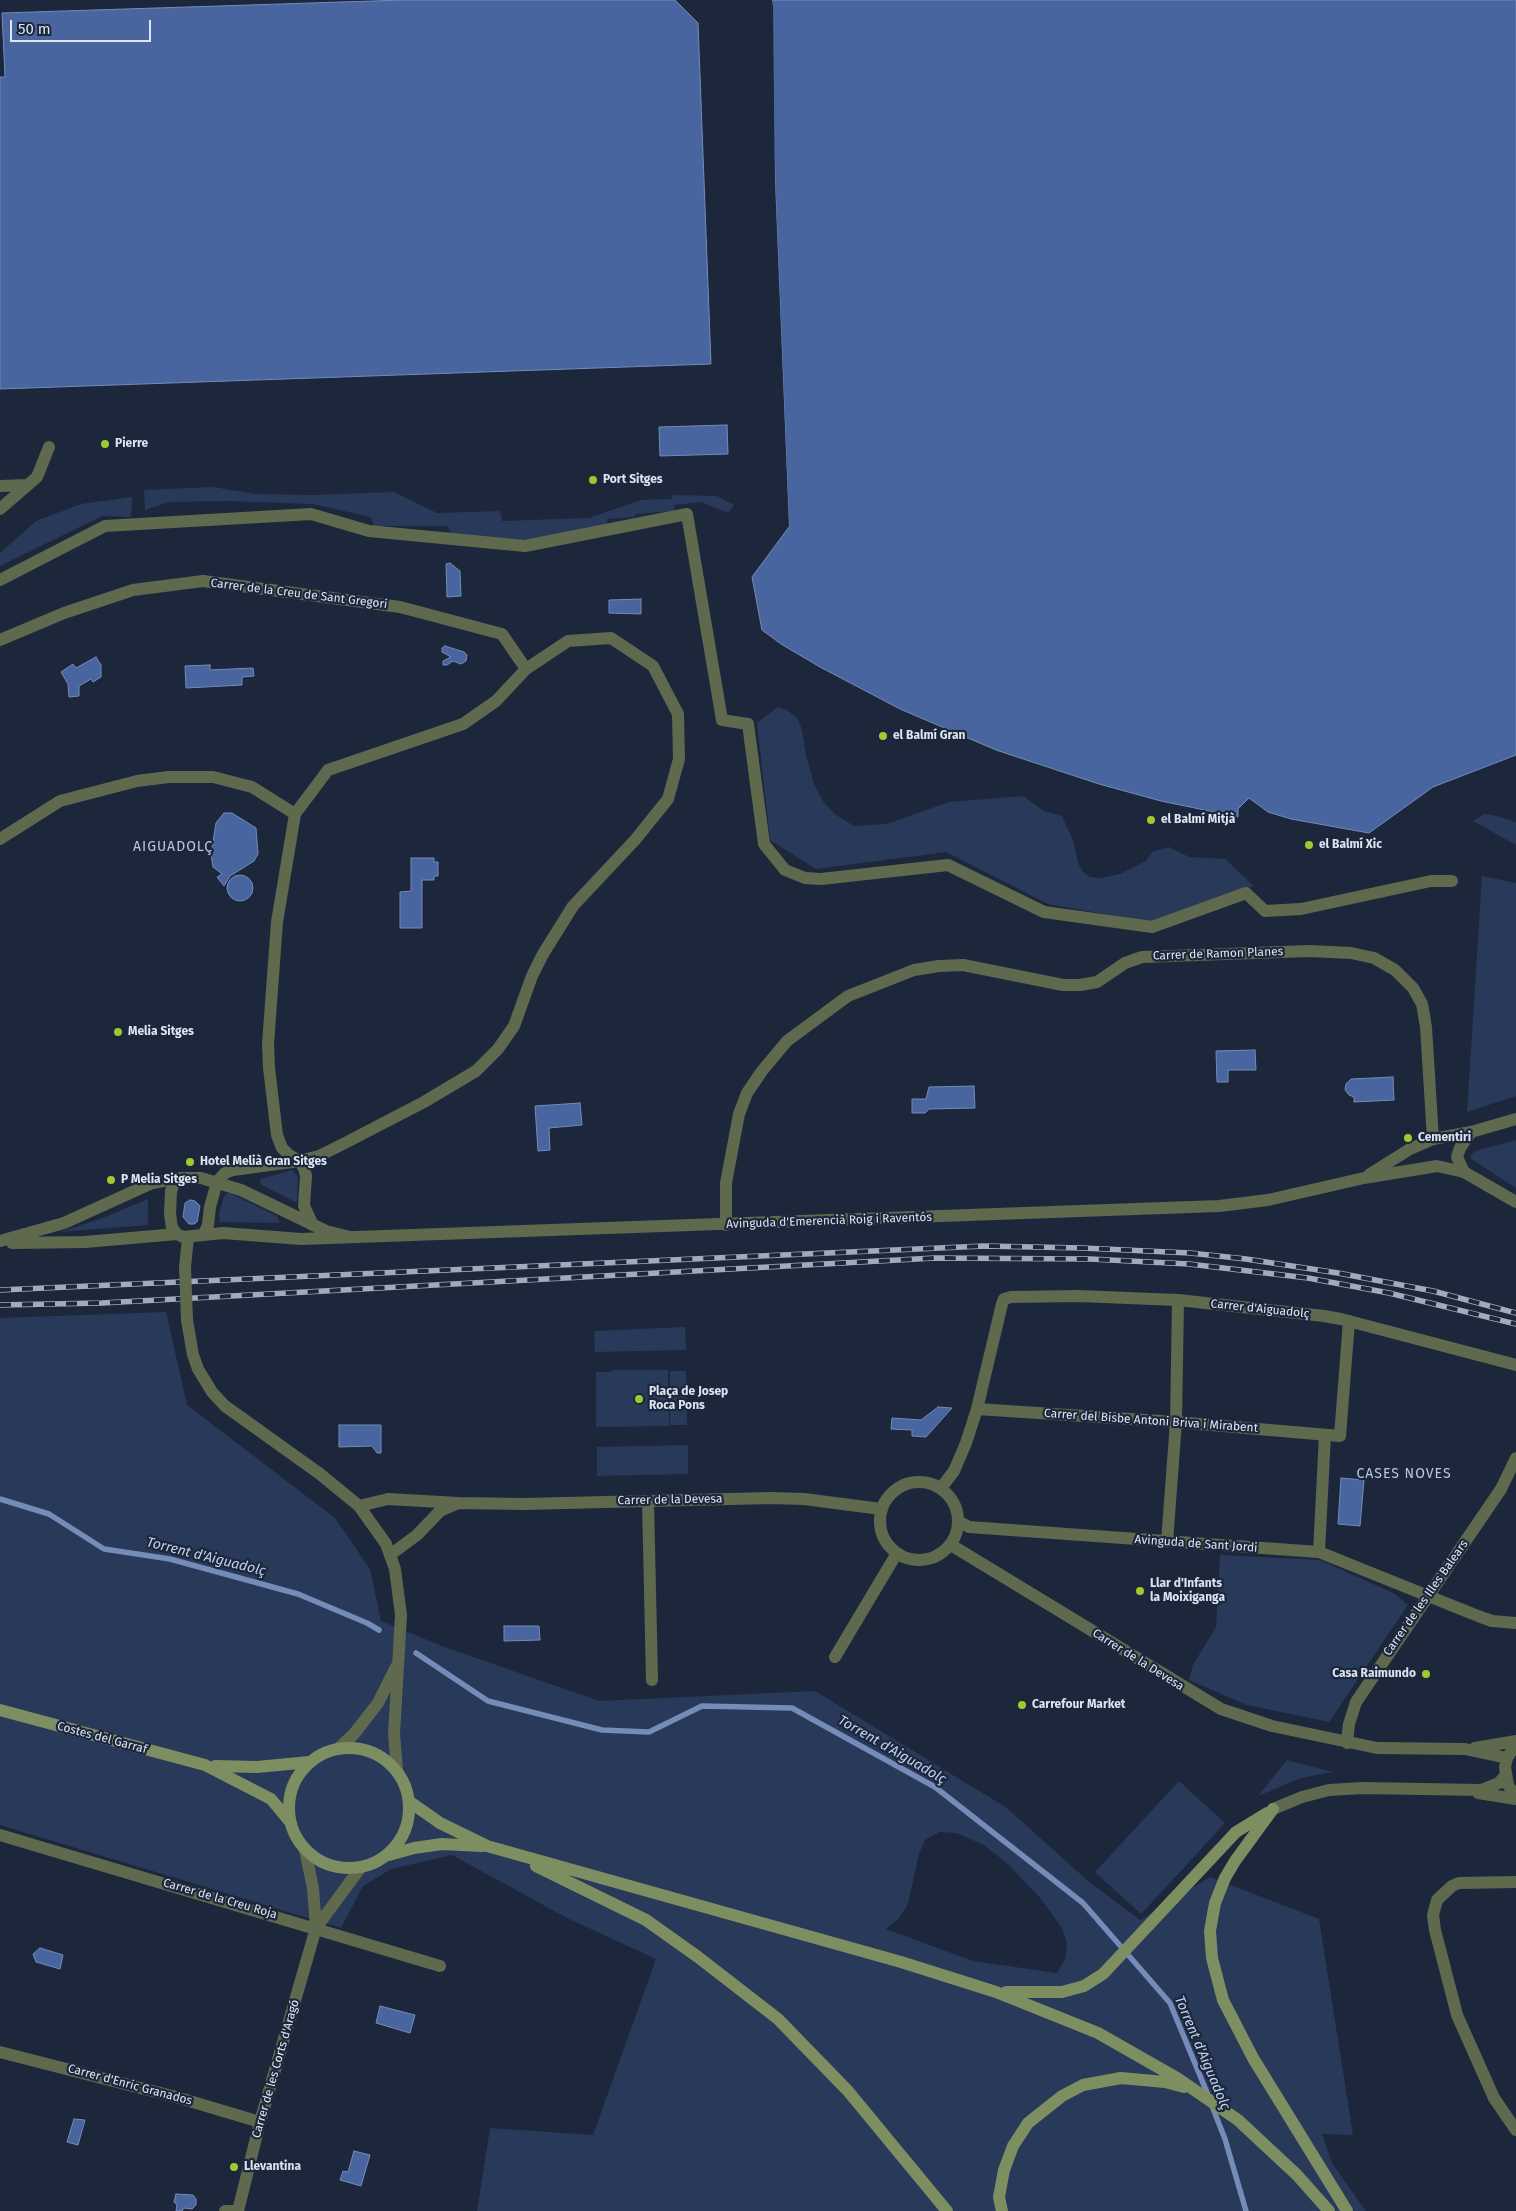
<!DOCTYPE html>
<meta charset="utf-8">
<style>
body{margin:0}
#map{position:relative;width:1516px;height:2211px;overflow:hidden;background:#1d273b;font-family:"Fira Sans",sans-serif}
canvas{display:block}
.scale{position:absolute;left:10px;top:20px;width:141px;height:22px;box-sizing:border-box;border:2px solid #dde4f2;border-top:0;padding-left:6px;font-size:15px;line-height:18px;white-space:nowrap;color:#dde4f2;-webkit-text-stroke:4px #1d273b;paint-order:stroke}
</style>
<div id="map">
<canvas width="1516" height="2211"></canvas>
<div class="scale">50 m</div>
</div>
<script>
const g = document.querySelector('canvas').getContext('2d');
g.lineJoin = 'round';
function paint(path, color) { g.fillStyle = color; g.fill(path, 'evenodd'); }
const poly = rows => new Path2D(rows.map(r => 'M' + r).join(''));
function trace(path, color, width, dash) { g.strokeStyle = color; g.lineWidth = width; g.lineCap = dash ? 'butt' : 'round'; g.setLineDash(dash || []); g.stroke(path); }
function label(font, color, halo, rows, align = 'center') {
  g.font = font + ' "Fira Sans",sans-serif'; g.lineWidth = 4.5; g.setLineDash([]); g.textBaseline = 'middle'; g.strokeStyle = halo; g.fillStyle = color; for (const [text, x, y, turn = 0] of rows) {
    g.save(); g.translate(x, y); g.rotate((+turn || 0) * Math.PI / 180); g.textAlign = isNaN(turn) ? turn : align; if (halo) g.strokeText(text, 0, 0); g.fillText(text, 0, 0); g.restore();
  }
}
const green = poly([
 [213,487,255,494,313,495,394,492,437,513,500,511,502,521,589,518,641,500,671,499,673,495,717,496,734,505,728,513,701,502,674,505,675,511,635,514,635,517,607,519,607,525,526,540,452,535,447,526,374,526,371,517,313,504,228,501,169,502,145,510,144,490],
 [132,497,131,517,102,516,0,566,0,553,36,521,81,504],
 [778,707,787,710,798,719,802,730,806,755,814,784,824,803,836,815,854,826,887,824,949,802,1023,796,1044,811,1062,816,1074,843,1078,863,1083,872,1090,877,1102,878,1120,874,1146,861,1152,852,1169,847,1189,857,1225,859,1254,886,1149,922,1048,904,946,852,816,869,770,840,757,723],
 [1484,814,1493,815,1516,822,1516,845,1473,821],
 [1482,876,1516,883,1516,1096,1467,1112],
 [1516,1140,1516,1188,1471,1159,1471,1155,1475,1151],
 [292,1170,298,1177,297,1201,295,1202,260,1184,261,1179],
 [227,1193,230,1193,277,1216,280,1223,220,1222,219,1214,224,1196],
 [148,1199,148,1225,60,1232,103,1218],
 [166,1312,187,1405,335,1518,370,1569,381,1621,442,1646,599,1701,815,1691,1007,1808,1088,1881,1140,1920,1210,1877,1319,1919,1353,2135,1322,2134,1332,2163,1366,2211,477,2211,490,2128,593,2135,656,1959,567,1918,452,1855,391,1869,363,1886,341,1928,0,1825,0,1318],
 [939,1832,956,1833,984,1845,1009,1865,1042,1900,1062,1928,1067,1943,1065,1959,1057,1973,973,1961,886,1929,899,1918,908,1904,919,1854,925,1840],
 [685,1327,686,1350,595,1352,594,1331],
 [612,1370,668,1370,669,1426,596,1427,596,1372,612,1372],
 [670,1371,686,1371,687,1425,670,1425],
 [688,1445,688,1474,597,1476,597,1447],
 [1220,1555,1320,1560,1395,1594,1408,1605,1329,1722,1247,1705,1189,1680,1193,1665,1216,1627],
 [1287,1760,1333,1772,1301,1778,1258,1796],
 [1179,1781,1225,1823,1141,1914,1095,1872]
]);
const water = poly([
 [403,0,675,0,698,23,711,364,0,389,0,77,5,77,2,13,403,0],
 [772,0,1516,0,1516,755,1433,787,1369,833,1291,819,1268,812,1249,798,1238,809,1238,817,1161,801,1099,784,996,750,900,709,820,667,781,644,762,630,752,577,789,527,775,182,772,0],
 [727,425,728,454,660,456,659,427,727,425],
 [450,563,460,571,461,596,447,597,446,564,450,563],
 [641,599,641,614,609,613,609,600,641,599],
 [445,646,464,652,467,655,466,661,461,664,453,661,447,665,443,665,443,661,451,657,442,652,442,648,445,646],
 [96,657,101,665,101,677,93,682,91,679,79,686,79,696,69,697,68,684,61,672,73,664,76,668,96,657],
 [210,665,210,670,253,668,254,676,242,677,242,685,186,688,185,666,210,665],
 [224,813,232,813,256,828,258,854,254,861,230,876,224,886,217,877,222,874,213,867,211,854,216,823,224,813],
 [411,858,434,858,434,862,438,862,438,876,434,876,434,880,422,880,422,928,400,928,400,892,411,891,411,858],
 '227 888a13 13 0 1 1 26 0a13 13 0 1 1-26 0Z',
 [1255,1050,1256,1070,1228,1070,1228,1082,1217,1082,1216,1051,1255,1050],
 [1393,1077,1394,1100,1354,1102,1354,1097,1349,1095,1345,1090,1346,1084,1351,1079,1393,1077],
 [974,1086,975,1108,929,1109,925,1113,912,1113,912,1099,926,1099,929,1087,974,1086],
 [580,1103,582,1125,549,1128,550,1150,538,1151,535,1106,580,1103],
 [190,1200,195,1201,200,1206,197,1222,194,1224,189,1224,183,1217,185,1203,190,1200],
 [938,1407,952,1408,926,1437,912,1436,912,1430,891,1429,892,1418,921,1420,938,1407],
 [339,1425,381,1425,381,1453,377,1453,372,1446,339,1447,339,1425],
 [1341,1478,1364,1480,1360,1526,1338,1524,1341,1478],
 [504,1626,539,1626,540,1640,504,1641,504,1626],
 [40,1948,63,1955,60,1969,36,1962,33,1954,40,1948],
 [380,2006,415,2015,410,2033,376,2023,380,2006],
 [74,2119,85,2120,78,2145,67,2142,74,2119],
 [354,2151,370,2155,361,2186,340,2180,343,2171,348,2172,354,2151],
 [176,2194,193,2195,196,2199,196,2205,192,2209,184,2208,182,2211,176,2211,177,2205,174,2202,176,2194]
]);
const pier = poly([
 [769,0,772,0,773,6,775,182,789,527,785,528,773,182]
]);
const stream = poly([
 [0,1499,49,1514,104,1549,170,1559,298,1594,367,1623,379,1630],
 [416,1653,488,1701,602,1730,649,1732,702,1706,792,1708,935,1787,1083,1903,1170,2003,1208,2095],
 [1212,2106,1225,2139,1246,2211]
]);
const pedestrian = poly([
 [0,486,28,485],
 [0,509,37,477,49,447],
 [0,580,105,526,311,514,369,531,525,546,687,514,722,720,748,724,764,844,785,870,805,878,821,879,948,865,1044,912,1152,927,1246,893,1265,911,1301,909,1431,881,1452,881],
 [977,1409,1176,1422,1340,1436,1349,1321],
 [648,1501,652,1680],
 [1167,1542,1176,1422,1178,1300],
 [1319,1552,1325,1435]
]);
const minor = poly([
 [0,640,64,613,133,590,203,581,400,607,502,634,526,669],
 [0,839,60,801,137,781,169,777,213,777,252,787,295,814],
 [1464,1172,1457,1157,1460,1148,1471,1132],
 [726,1225,726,1183,739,1114,747,1093,762,1071,787,1041,848,996,914,970,939,966,963,965,1063,985,1080,985,1097,982,1125,963,1142,957,1309,951,1351,953,1374,958,1395,970,1413,988,1422,1004,1426,1027,1433,1139],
 [204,1234,208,1225,210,1207,217,1182,225,1173,233,1170,299,1161,319,1156,347,1142,424,1102,476,1071,498,1049,514,1026,532,976,543,954,573,906,635,840,668,799,679,759,678,714,653,666,611,638,568,641,526,669,496,701,463,724,328,770,295,814,277,922,268,1044,269,1068,277,1135,282,1148,289,1155,299,1161,304,1168,306,1176,304,1206,313,1225],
 [0,1241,64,1223,152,1183,181,1178],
 [12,1243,85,1242,177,1234],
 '880 1521a39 39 0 1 1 78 0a39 39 0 1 1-78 0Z',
 [941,1488,954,1471,966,1443,977,1409,1002,1304,1004,1299,1011,1297,1078,1296,1178,1300,1324,1316,1341,1319,1516,1365],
 [359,1506,388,1499,458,1503,524,1504,771,1498,804,1499,881,1509],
 [958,1521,969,1527,1319,1552,1478,1616,1492,1621,1516,1623],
 [951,1545,1221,1709,1272,1726,1377,1748,1465,1749,1507,1758],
 [390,1555,417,1535,440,1511,456,1504],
 [835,1657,897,1553],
 [1347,1743,1349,1724,1356,1702,1501,1489,1516,1458],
 [1475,1748,1516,1741],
 [0,1835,440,1966],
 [305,1850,313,1888,316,1928],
 [1516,1882,1459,1883,1452,1886,1437,1900,1433,1915,1435,1930,1457,2015,1494,2098,1516,2130],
 [0,2052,176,2097,260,2122],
 [225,2211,235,2211],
 [238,2211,260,2122,316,1928,361,1867]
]);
const tertiary = poly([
 [1370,1174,1410,1149,1433,1139,1471,1132,1516,1119],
 [350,1237,326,1231,241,1190,201,1178,181,1178,174,1184,171,1191,170,1214,172,1228,177,1234,183,1237,223,1233,301,1239,1219,1206,1268,1200,1364,1178,1437,1166,1464,1172,1516,1202],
 [185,1267,188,1238],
 [187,1320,193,1355,198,1369,212,1392,225,1406,320,1474,359,1506,386,1544,395,1569,401,1615,394,1734,397,1769],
 [1516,1744,1507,1758,1505,1767,1508,1785,1516,1797],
 [339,1748,354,1734,378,1703,396,1667],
 [1478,1793,1516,1799],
 [1273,1809,1302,1797,1329,1790,1363,1788,1481,1790,1499,1783,1505,1776]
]);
const secondary = poly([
 [0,1710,205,1765,271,1799,291,1823],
 '289 1808a60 60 0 1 1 120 0a60 60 0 1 1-120 0Z',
 [215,1766,257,1767,309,1762],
 [410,1802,440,1823,487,1846,901,1962,996,1992,1098,2033,1177,2078,1238,2120,1297,2175,1329,2211],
 [1273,1809,1235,1861,1225,1878,1215,1903,1210,1931,1212,1958,1223,2000,1253,2058,1347,2211],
 [389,1855,414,1848,442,1844,482,1846],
 [536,1866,646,1920,698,1957,778,2019,848,2091,947,2211],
 [1006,1992,1062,1992,1084,1986,1103,1974,1236,1832,1267,1813],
 [1002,2211,999,2197,1004,2170,1013,2146,1028,2123,1062,2096,1083,2085,1121,2078,1165,2082,1184,2087]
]);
const rail = poly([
 [0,1290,984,1246,1082,1248,1190,1253,1246,1259,1338,1273,1433,1291,1516,1313],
 [0,1305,102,1303,935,1258,1090,1259,1189,1264,1308,1278,1389,1293,1516,1324]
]);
const tertiaryBridge = poly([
 [185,1267,187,1320]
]);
const markers = [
 [105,444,5,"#9dca30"],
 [593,480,5,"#9dca30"],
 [883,736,5,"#9dca30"],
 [1151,820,5,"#9dca30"],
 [1309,845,5,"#9dca30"],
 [118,1032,5,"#9dca30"],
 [1408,1138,5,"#9dca30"],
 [190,1162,5,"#9dca30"],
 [111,1180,5,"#9dca30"],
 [639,1399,5,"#9dca30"],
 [1140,1591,5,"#9dca30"],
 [1426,1674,5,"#9dca30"],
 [1022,1705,5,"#9dca30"],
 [234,2167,5,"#9dca30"]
];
const poiNames = [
 ["Pierre",115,444],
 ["Port Sitges",603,480],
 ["el Balmí Gran",893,736],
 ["el Balmí Mitjà",1161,820],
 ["el Balmí Xic",1319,845],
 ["Melia Sitges",128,1032],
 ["Cementiri",1418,1138],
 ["Hotel Melià Gran Sitges",200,1162],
 ["P Melia Sitges",121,1180],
 ["Plaça de Josep",649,1392],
 ["Roca Pons",649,1406],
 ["Llar d'Infants",1150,1584],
 ["la Moixiganga",1150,1598],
 ["Casa Raimundo",1416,1674,"right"],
 ["Carrefour Market",1032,1705],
 ["Llevantina",244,2167]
];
const streetNames = [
 ["Carrer de la Creu de Sant Gregori",299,594,7],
 ["Carrer de Ramon Planes",1218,954,-2],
 ["Avinguda d'Emerencià Roig i Raventós",829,1221,-2],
 ["Carrer d'Aiguadolç",1260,1309,6],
 ["Carrer del Bisbe Antoni Briva i Mirabent",1151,1421,4],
 ["Carrer de la Devesa",670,1500,-1],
 ["Avinguda de Sant Jordi",1196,1544,4],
 ["Carrer de les Illes Balears",1426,1598,-55],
 ["Carrer de la Devesa",1138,1660,32],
 ["Costes del Garraf",102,1738,15],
 ["Carrer de la Creu Roja",220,1899,16],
 ["Carrer de les Corts d'Aragó",276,2069,-74],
 ["Carrer d'Enric Granados",130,2085,15]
];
const neighbourhoodNames = [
 ["AIGUADOLÇ",173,847],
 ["CASES NOVES",1404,1474]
];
const waterNames = [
 ["Torrent d'Aiguadolç",206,1557,14],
 ["Torrent d'Aiguadolç",892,1750,30],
 ["Torrent d'Aiguadolç",1202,2053,67]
];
paint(green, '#29395a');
paint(water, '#49659f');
trace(water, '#758bb8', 1);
paint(pier, '#1d273b');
trace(stream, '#758bb8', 5.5);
trace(pedestrian, '#5e694d', 12);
trace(minor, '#5e694d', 12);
trace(tertiary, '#5e694d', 12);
trace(secondary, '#7d8e61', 12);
trace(rail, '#a3abbb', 5.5);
trace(rail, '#1d273b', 4, [11]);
trace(tertiaryBridge, '#5e694d', 12);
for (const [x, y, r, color] of markers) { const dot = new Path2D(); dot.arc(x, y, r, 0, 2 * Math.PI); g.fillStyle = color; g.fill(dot); trace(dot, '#1d273b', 2); }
label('bold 12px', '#dde4f2', '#1d273b', poiNames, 'left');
label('12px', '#dde4f2', '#1d273b', streetNames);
g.letterSpacing = '1px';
label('14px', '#b8c6e0', '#1d273b', neighbourhoodNames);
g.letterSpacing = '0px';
label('italic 14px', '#becff1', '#1d273b', waterNames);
</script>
